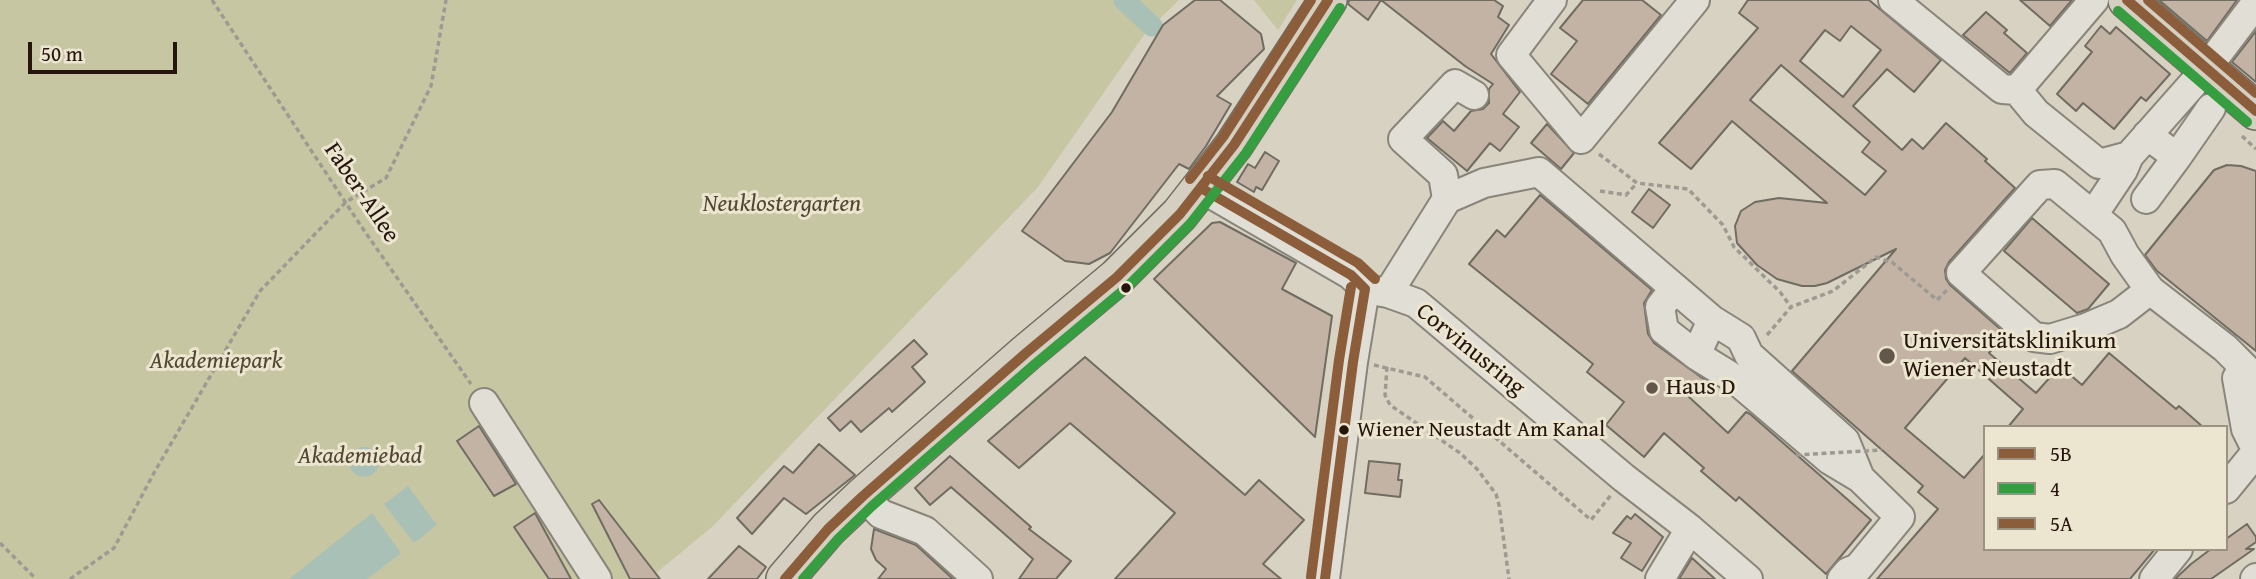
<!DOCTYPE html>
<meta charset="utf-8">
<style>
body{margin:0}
#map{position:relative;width:2256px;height:579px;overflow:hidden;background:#d7d2c1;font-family:"Gentium Book Plus",serif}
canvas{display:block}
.legend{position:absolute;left:1983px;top:425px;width:245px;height:126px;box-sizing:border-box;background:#ece5d0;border:2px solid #9c9282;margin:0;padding:9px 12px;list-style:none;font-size:21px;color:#25150d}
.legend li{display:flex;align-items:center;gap:14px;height:35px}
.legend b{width:35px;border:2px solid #9c9282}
.scale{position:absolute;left:28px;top:42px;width:149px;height:32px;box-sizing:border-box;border:4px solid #25150d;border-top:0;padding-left:9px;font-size:21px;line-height:24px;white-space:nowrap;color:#25150d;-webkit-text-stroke:5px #ece5d0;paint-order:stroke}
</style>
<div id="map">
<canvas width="2256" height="579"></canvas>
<ul class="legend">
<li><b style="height:9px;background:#8b5d3b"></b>5B</li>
<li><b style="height:9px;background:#369d41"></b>4</li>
<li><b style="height:9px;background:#8b5d3b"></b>5A</li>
</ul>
<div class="scale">50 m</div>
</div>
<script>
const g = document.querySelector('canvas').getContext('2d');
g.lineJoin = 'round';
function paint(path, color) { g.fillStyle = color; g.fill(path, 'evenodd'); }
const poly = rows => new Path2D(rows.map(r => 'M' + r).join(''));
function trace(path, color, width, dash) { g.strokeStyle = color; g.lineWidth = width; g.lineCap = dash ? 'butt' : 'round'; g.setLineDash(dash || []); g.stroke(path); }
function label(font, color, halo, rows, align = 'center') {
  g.font = font + ' "Gentium Book Plus",serif'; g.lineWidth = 6; g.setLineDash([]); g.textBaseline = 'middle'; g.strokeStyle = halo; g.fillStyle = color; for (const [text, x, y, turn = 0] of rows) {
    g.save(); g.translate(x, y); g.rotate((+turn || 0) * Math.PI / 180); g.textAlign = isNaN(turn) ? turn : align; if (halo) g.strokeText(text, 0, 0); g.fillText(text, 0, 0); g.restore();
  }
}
const green = poly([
 [0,0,1179,0,1146,32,1038,187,713,526,649,579,0,579],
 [1254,0,1297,0,1278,30]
]);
const water = poly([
 '349 462a15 15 0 1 1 30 0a15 15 0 1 1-30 0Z',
 [408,486,437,525,414,543,384,504],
 [372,513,401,553,367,579,289,579]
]);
const canal = poly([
 [1124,0,1152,26]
]);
const building = poly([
 [1195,0,1220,0,1261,34,1264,49,1217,96,1231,104,1206,146,1189,169,1179,164,1110,253,1089,264,1065,261,1022,231,1112,112,1163,25,1195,0],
 [1349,0,1494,0,1503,6,1498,17,1509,25,1491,54,1520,92,1503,114,1519,127,1500,151,1490,143,1467,171,1427,138,1443,121,1454,131,1471,111,1483,109,1489,103,1489,89,1493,84,1465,66,1381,0,1368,20,1348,4,1349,0],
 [1583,0,1642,0,1661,15,1588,104,1551,74,1577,41,1560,28,1583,0],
 [1748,0,1869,0,1941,60,1914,92,1887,69,1853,106,1902,150,1912,139,1923,149,1946,123,1987,159,1985,161,2015,188,1949,262,1945,270,1946,279,1950,285,2006,334,1989,353,2036,393,2060,366,2082,385,2109,353,2176,409,2179,406,2203,427,2008,427,2023,409,1965,358,1905,428,1964,478,1985,454,1985,549,2155,549,2130,579,1877,579,1938,509,1918,492,1923,486,1792,371,1896,249,1827,283,1815,286,1802,286,1777,279,1757,265,1737,243,1735,226,1741,211,1755,202,1779,198,1827,203,1732,121,1691,169,1659,143,1758,28,1739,13,1748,0],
 [1851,26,1881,50,1843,97,1800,61,1825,30,1840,41,1851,26],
 [1781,65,1870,142,1862,152,1886,171,1865,195,1750,100,1781,65],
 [2020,0,2072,0,2050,26,2020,0],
 [2159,0,2237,0,2207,41,2159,0],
 [1986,12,2007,30,2004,33,2027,53,2010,73,1963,35,1986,12],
 [2101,26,2110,34,2116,27,2170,74,2146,101,2141,97,2114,129,2083,103,2076,111,2057,94,2092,52,2085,46,2101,26],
 [2256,31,2256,82,2232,62,2256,31],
 [1547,124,1574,153,1561,169,1531,143,1547,124],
 [1265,152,1279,161,1262,190,1256,187,1254,192,1237,182,1248,164,1255,168,1265,152],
 [2227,165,2241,166,2256,171,2256,351,2157,271,2145,255,2214,170,2227,165],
 [1649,189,1670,205,1653,228,1632,212,1649,189],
 [1540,195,1652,290,1644,303,1648,334,1654,343,1705,380,1689,397,1728,433,1746,412,1750,414,1871,520,1826,574,1739,497,1736,501,1701,471,1704,468,1664,433,1644,457,1606,425,1624,402,1587,372,1593,364,1469,264,1497,230,1505,237,1540,195],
 [2032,218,2109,284,2088,309,2077,313,2004,251,2032,218],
 [1220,222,1296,263,1282,289,1332,316,1315,437,1154,279,1212,223,1220,222],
 [914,340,927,354,912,367,925,382,892,412,889,408,861,432,851,421,840,431,828,418,914,340],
 [1085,357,1245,495,1259,480,1304,520,1263,564,1281,579,1115,579,1175,513,1070,423,1019,468,988,441,1085,357],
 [479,426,516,484,494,496,457,441,479,426],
 [819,444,855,475,806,514,784,498,752,534,737,518,784,466,793,473,819,444],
 [950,456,1031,527,1029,529,1071,561,1056,579,1019,579,1033,559,951,487,930,505,915,488,950,456],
 [1369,461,1400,464,1398,480,1402,480,1400,497,1365,493,1369,461],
 [599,500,660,579,630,579,592,504,599,500],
 [535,513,571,579,549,579,514,527,535,513],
 [1635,514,1663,537,1642,571,1621,558,1631,543,1613,533,1627,516,1631,519,1635,514],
 [2247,524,2256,537,2256,542,2246,549,2254,549,2211,579,2175,579,2191,564,2211,549,2226,549,2226,539,2247,524],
 [874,529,916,545,953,579,878,579,886,569,876,560,871,549,874,529],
 [739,546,766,567,757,579,708,579,739,546],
 [1692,558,1715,579,1679,579,1692,558]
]);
const path = poly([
 [212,0,361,226,471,384],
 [2242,136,2256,149],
 [1599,154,1637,183,1688,189,1723,225,1734,247,1780,292,1791,307],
 [1600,191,1626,195,1637,183],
 [1767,335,1791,307,1833,291,1876,257,1893,263,1937,300,1947,290],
 [1374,365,1425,377,1591,520,1611,495],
 [1387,367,1385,395,1390,405,1460,453,1477,469,1496,494,1499,505,1509,579],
 [0,543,36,579],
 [70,579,114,548,155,471,260,291,346,202,386,178,431,86,446,0]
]);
const minor = poly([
 [1552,0,1511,55,1581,139,1695,0],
 [1893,0,2002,89,2017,90,2036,113,2099,164,2129,156,2206,69,2256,3],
 [2017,90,2094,0],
 [2147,135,2177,157,2211,108],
 [1201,188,1351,275,1365,289,1388,293,1416,303,1624,478,1690,529,1748,579],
 [1447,199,1443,175,1403,139,1455,84,1474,95],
 [2146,199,2177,157],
 [2093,215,2123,170,2129,156],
 [1675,288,1660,307,1664,330,1696,355],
 [2150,290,2119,314,2086,328,2050,339,2034,337,1961,273,2040,185,2055,184,2112,231,2125,255,2150,290,2225,348,2248,371,2256,400],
 [1388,293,1447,199,1484,183,1539,172,1712,320,1696,355,1735,379,1830,460,1860,478,1900,517,1858,568,1848,572,1842,579],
 [1712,320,1741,338,1749,355,1845,441,1860,478],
 [2237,378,2246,429,2256,449],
 [484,403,597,579],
 [2226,489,2256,452],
 [863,496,881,514,925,531,978,579],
 [1325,579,1353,362,1365,289],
 [1660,579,1690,529],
 [2154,579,2178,549],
 [2255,579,2256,578]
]);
const major = poly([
 [2127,0,2256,111],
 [785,579,828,529,863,496,1026,353,1117,277,1180,214,1234,145,1328,0]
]);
const pathBridge = poly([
 [1796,455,1882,450]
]);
const bus1 = poly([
 [2127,0,2256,111],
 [1201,188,1351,275,1365,289],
 [785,579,828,529,863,496,1026,353,1117,277,1180,214,1234,145,1328,0],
 [1325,579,1353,362,1365,289]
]);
const bus2 = poly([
 [2118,11,2247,122],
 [803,579,838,539,872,506,1035,364,1126,288,1190,224,1246,153,1340,8]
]);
const bus3 = poly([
 [2148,0,2256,93],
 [1208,176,1358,263,1375,279],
 [1190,179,1223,137,1311,0],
 [1311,577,1339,360,1351,287]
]);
const markers = [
 [1126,288,6,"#25150d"],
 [1887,356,9,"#63574c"],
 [1652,388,7,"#63574c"],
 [1344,430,6,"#25150d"]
];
const busNames = [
 ["Wiener Neustadt Am Kanal",1357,430]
];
const streetNames = [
 ["Faber-Allee",361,193,56],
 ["Corvinusring",1470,350,39]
];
const parkNames = [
 ["Neuklostergarten",782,205],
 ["Akademiepark",216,362],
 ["Akademiebad",360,457]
];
const poiNames = [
 ["Universitätsklinikum",1903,342],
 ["Wiener Neustadt",1903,370],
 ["Haus D",1666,388]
];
paint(green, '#c7c6a2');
paint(water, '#a9c0b7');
trace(canal, '#a9c0b7', 21);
paint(building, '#c3b3a5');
trace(building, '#716c62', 2);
trace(minor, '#8a857b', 32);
trace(major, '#716c62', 40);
trace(path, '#9e9a92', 3.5, [5, 3.5]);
trace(minor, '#e1ded5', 28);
trace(major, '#d4cfc1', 37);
trace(pathBridge, '#9e9a92', 3.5, [5, 3.5]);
trace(bus1, '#8b5d3b', 10);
trace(bus2, '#369d41', 10);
trace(bus3, '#8b5d3b', 10);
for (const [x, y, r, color] of markers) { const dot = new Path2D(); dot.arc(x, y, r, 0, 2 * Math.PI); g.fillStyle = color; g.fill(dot); trace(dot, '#ece5d0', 2.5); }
label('22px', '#25150d', '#ece5d0', busNames, 'left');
label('24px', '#25150d', '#ece5d0', streetNames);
label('italic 24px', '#524732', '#ece5d0', parkNames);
label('24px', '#25150d', '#ece5d0', poiNames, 'left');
</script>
